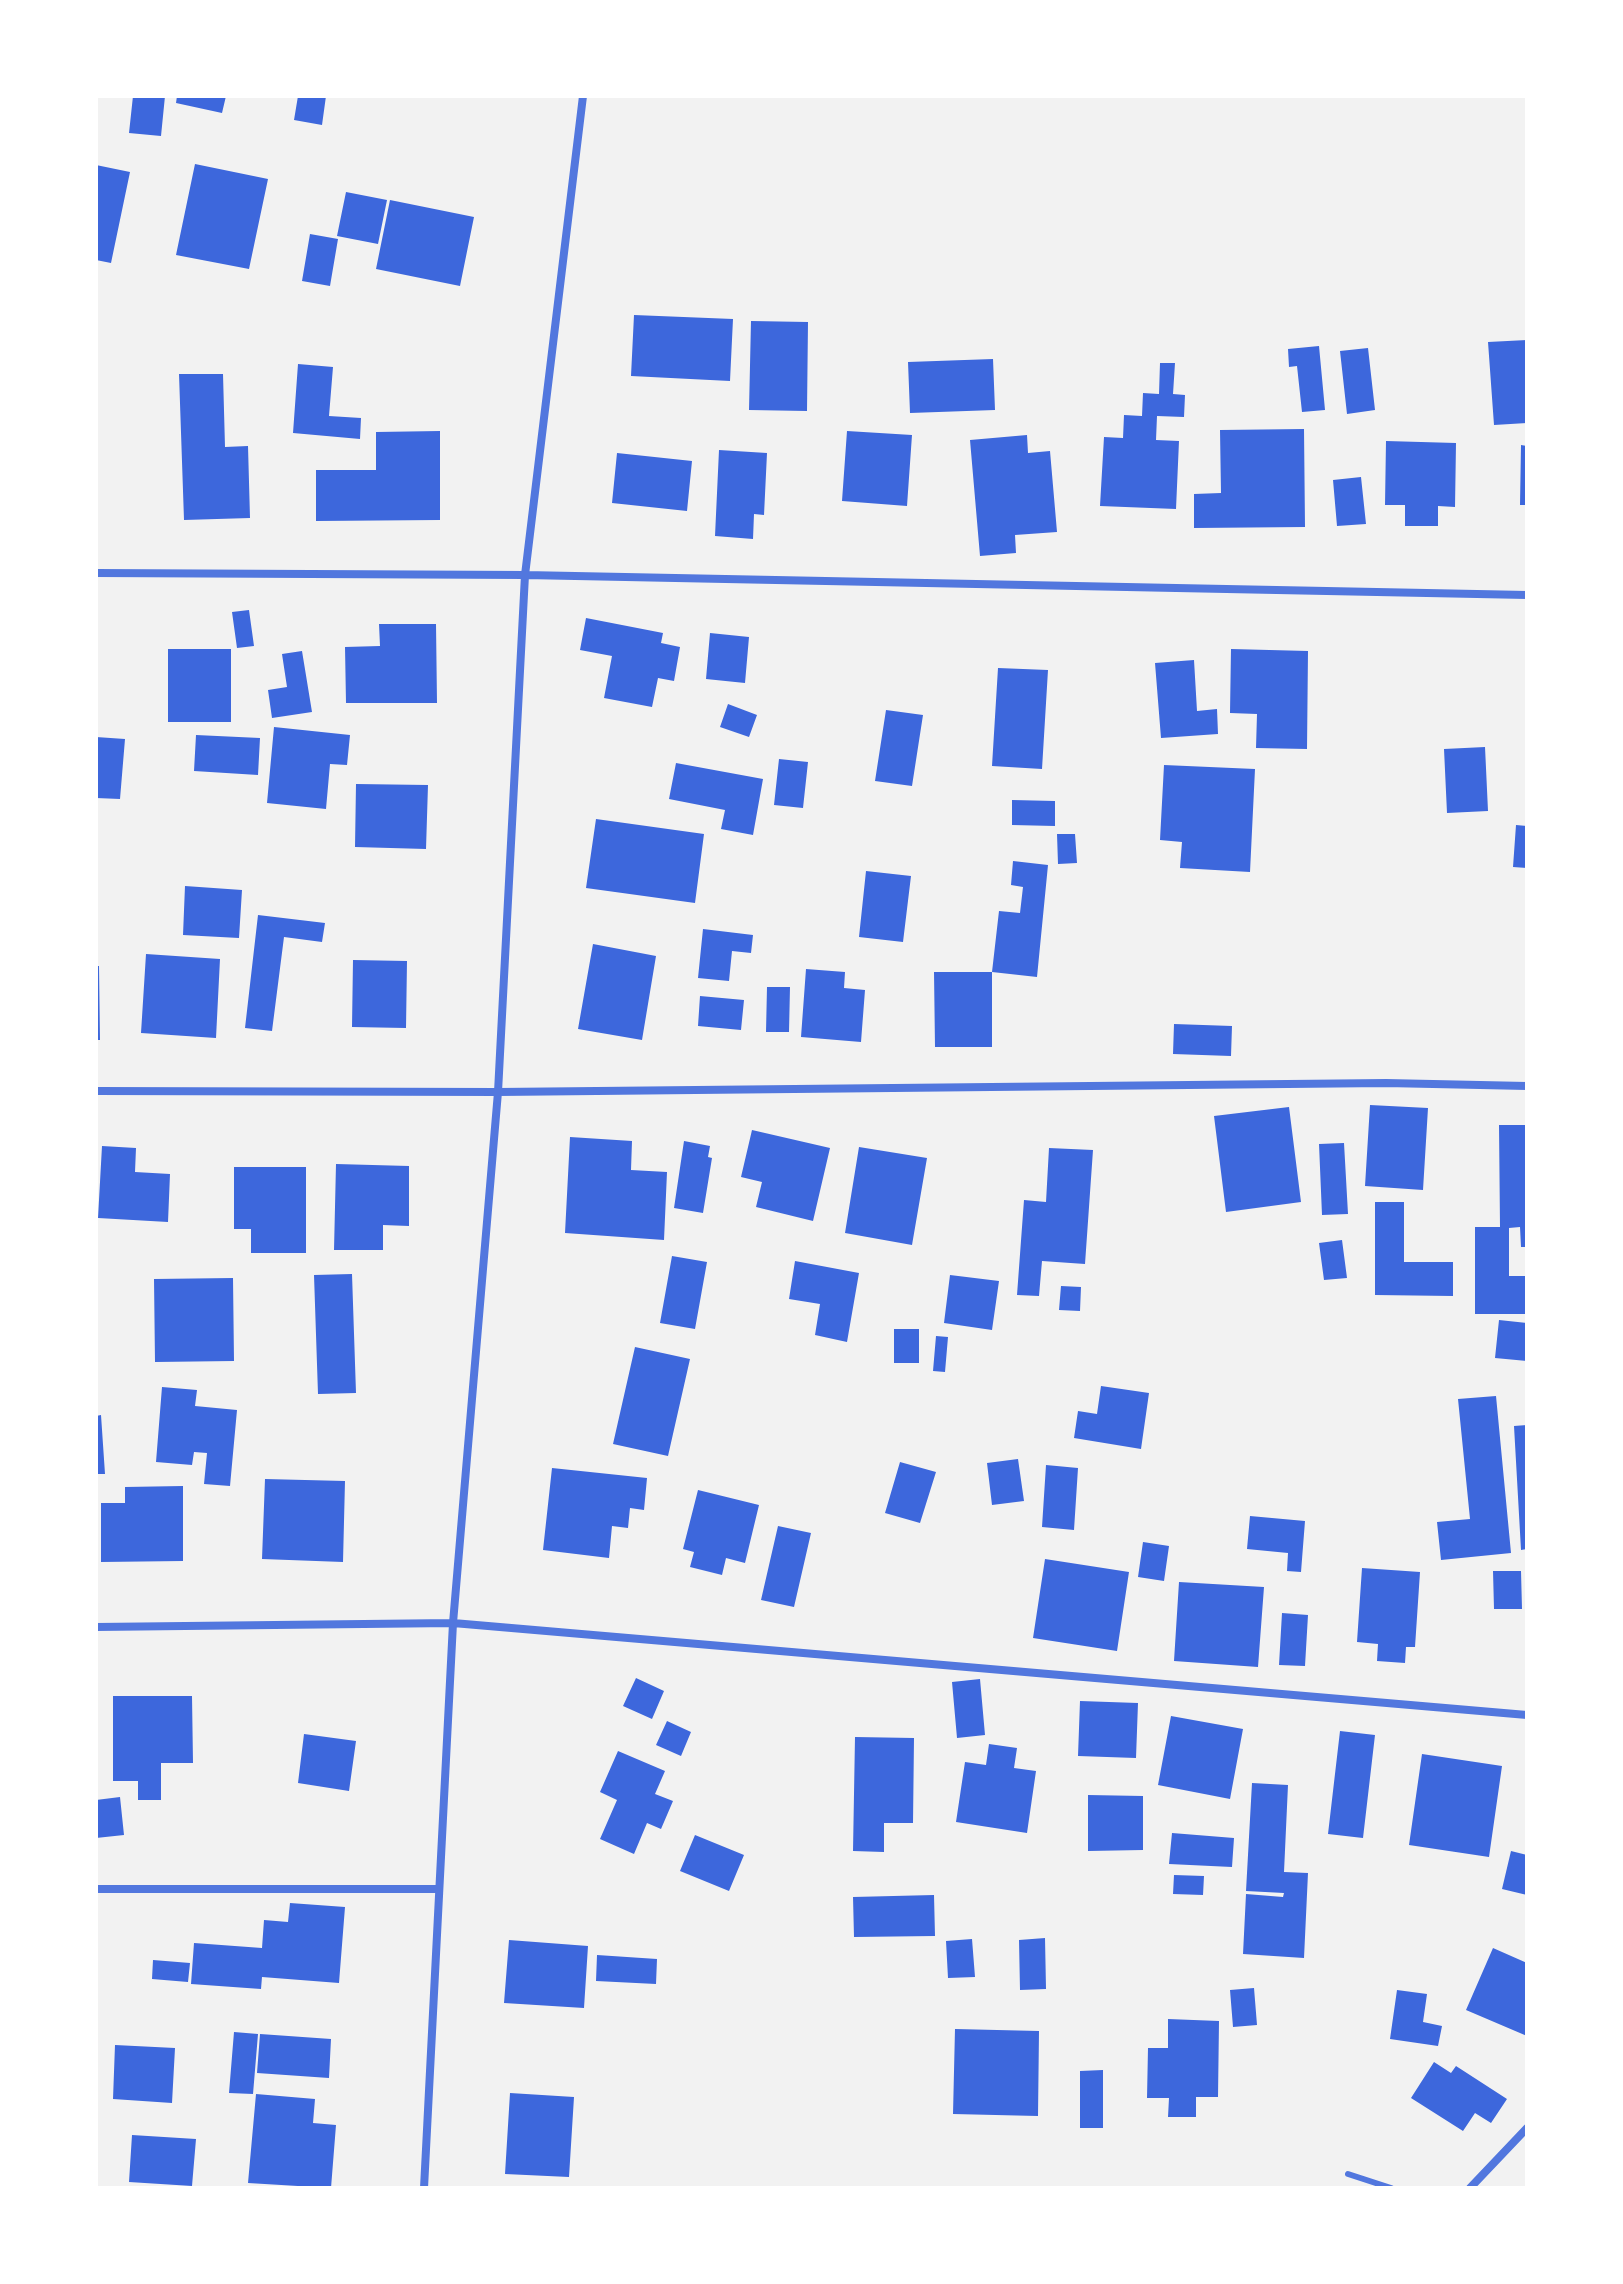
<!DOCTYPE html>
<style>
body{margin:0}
#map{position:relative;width:1623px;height:2284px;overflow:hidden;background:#f2f2f2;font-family:Mulish,sans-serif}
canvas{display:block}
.frame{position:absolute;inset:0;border:98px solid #fff;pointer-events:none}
</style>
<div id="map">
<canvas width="1623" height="2284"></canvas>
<div class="frame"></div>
</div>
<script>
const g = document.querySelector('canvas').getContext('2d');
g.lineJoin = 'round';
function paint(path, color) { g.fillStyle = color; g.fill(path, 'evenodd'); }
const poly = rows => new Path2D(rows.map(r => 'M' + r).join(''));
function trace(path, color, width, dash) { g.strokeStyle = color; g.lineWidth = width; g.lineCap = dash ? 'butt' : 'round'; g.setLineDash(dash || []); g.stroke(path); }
const building = poly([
 [133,96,165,96,161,136,129,133],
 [177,96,226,96,222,113,176,103],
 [298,96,326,96,322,125,294,120],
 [195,164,268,179,249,269,176,255],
 [96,165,130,172,111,263,96,260],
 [346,192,387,200,378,244,337,236],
 [390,200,474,217,460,286,376,269],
 [310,234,338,239,330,286,302,281],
 [634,315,733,319,730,381,631,376],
 [751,321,808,322,807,411,749,410],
 [1527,340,1527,423,1494,425,1488,342],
 [1319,346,1325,410,1302,412,1297,366,1289,367,1288,349],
 [1368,348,1375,410,1347,414,1340,351],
 [993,359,995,410,910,413,908,362],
 [1160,363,1175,363,1173,394,1185,395,1184,417,1157,416,1156,440,1179,441,1176,509,1100,506,1104,437,1123,438,1124,415,1142,416,1143,393,1159,394],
 [298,364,333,367,329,416,361,418,360,439,293,433],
 [179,374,223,374,225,447,248,446,250,518,184,520],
 [1304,429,1305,527,1194,528,1194,494,1221,493,1220,430],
 [440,431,440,520,316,521,316,470,376,470,376,432],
 [847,431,912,435,907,506,842,501],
 [1027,435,1028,453,1050,451,1057,532,1015,535,1016,553,980,556,970,440],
 [1386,441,1456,443,1455,507,1438,506,1438,526,1405,526,1405,505,1385,505],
 [1521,445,1527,446,1527,505,1520,505],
 [719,450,767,453,764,515,754,514,753,539,715,536],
 [617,453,692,461,687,511,612,503],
 [1361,477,1366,524,1337,526,1333,480],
 [249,610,254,646,237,648,232,612],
 [586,618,663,633,661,643,680,647,674,681,658,678,652,707,604,698,612,656,580,650],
 [379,624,436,624,437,703,346,703,345,647,380,646],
 [710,633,749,637,745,683,706,679],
 [168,649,231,649,231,722,168,722],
 [1231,649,1308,651,1307,749,1256,748,1257,714,1230,713],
 [302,651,312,712,272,718,268,690,287,687,282,654],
 [1194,660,1197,711,1217,709,1218,734,1161,738,1155,663],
 [998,668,1048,670,1042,769,992,766],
 [728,704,757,715,749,737,720,727],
 [886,710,923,715,912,786,875,781],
 [274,727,350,735,347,765,330,764,326,809,267,803],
 [196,735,260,738,258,775,194,771],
 [96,737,125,739,120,799,96,798],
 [1485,747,1488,811,1447,813,1444,749],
 [779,759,808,762,803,808,774,805],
 [676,763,763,779,753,835,721,829,725,810,669,799],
 [1164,765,1255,769,1250,872,1180,868,1182,842,1160,840],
 [356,784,428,785,426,849,355,847],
 [1012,800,1055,801,1055,826,1012,825],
 [596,819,704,834,695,903,586,888],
 [1516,825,1527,826,1527,868,1513,867],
 [1057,834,1075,834,1077,863,1058,864],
 [1013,861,1048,865,1037,977,992,972,999,911,1020,913,1023,887,1011,885],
 [866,871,911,876,903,942,859,937],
 [185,886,242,890,239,938,183,935],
 [258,915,325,923,322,942,284,937,272,1031,245,1028],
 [703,929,753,935,751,953,732,951,729,981,698,978],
 [593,944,656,956,642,1040,578,1029],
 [146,954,220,959,216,1038,141,1033],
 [353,960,407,961,406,1028,352,1027],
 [96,966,99,966,100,1040,96,1040],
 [806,969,845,972,844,988,865,990,861,1042,801,1037],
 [934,972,992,972,992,1047,935,1047],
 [767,987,790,987,789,1032,766,1032],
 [700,996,744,1000,741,1030,698,1026],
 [1174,1024,1232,1026,1231,1056,1173,1054],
 [1370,1105,1428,1108,1423,1190,1365,1186],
 [1289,1107,1301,1202,1226,1212,1214,1116],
 [1499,1125,1527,1125,1527,1247,1521,1247,1520,1227,1509,1228,1509,1276,1527,1276,1527,1314,1475,1314,1475,1227,1500,1227],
 [752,1130,830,1148,813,1221,756,1207,762,1182,741,1177],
 [570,1137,632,1141,631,1170,667,1172,664,1240,565,1233],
 [684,1141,710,1146,708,1157,712,1158,703,1213,674,1208],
 [1344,1143,1348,1214,1322,1215,1319,1144],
 [102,1146,136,1148,135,1172,170,1174,168,1222,98,1218],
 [859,1147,927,1158,912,1245,845,1233],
 [1049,1148,1093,1150,1085,1264,1042,1261,1039,1296,1017,1295,1024,1200,1046,1202],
 [336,1164,409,1166,409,1226,383,1225,383,1250,334,1250],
 [234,1167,306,1167,306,1253,251,1253,251,1229,234,1229],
 [1375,1202,1404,1202,1404,1262,1453,1262,1453,1296,1375,1295],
 [1342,1240,1347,1278,1324,1280,1319,1243],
 [672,1256,707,1262,695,1329,660,1323],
 [795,1261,859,1273,847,1342,815,1335,820,1304,789,1299],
 [352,1274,356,1393,318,1394,314,1275],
 [950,1275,999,1281,992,1330,944,1323],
 [233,1278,234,1361,155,1362,154,1279],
 [1061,1286,1081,1287,1080,1311,1059,1310],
 [1499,1320,1527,1323,1527,1361,1495,1358],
 [894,1329,919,1329,919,1363,894,1363],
 [936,1336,948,1337,945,1372,933,1371],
 [635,1347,690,1359,668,1456,613,1444],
 [1101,1386,1149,1393,1141,1449,1074,1438,1078,1411,1097,1414],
 [162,1387,197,1390,195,1406,237,1410,230,1486,204,1484,207,1453,194,1452,192,1465,156,1462],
 [1496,1396,1511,1553,1441,1560,1437,1522,1470,1519,1458,1399],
 [101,1415,105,1474,96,1474,96,1416],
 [1527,1425,1527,1549,1521,1550,1514,1426],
 [1018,1459,1024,1501,992,1505,987,1463],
 [900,1462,936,1472,920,1523,885,1513],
 [1046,1465,1078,1468,1074,1530,1042,1527],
 [552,1468,647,1478,644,1510,630,1508,628,1528,612,1526,609,1558,543,1550],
 [265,1479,345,1481,343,1562,262,1559],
 [183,1486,183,1561,101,1562,101,1503,125,1503,125,1487],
 [698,1490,759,1505,745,1563,726,1558,722,1575,690,1567,694,1552,683,1549],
 [1250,1516,1305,1521,1301,1572,1287,1571,1288,1553,1247,1549],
 [778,1526,811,1533,794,1607,761,1600],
 [1143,1542,1169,1546,1164,1581,1138,1577],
 [1045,1559,1129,1572,1117,1651,1033,1638],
 [1362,1568,1420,1572,1415,1647,1406,1647,1405,1663,1377,1661,1378,1644,1357,1642],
 [1493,1571,1521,1571,1522,1609,1494,1609],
 [1179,1582,1264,1587,1258,1667,1174,1661],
 [1282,1613,1308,1615,1305,1666,1279,1665],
 [636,1678,664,1691,652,1719,623,1706],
 [980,1679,985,1735,957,1738,952,1682],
 [113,1696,192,1696,193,1763,161,1763,161,1800,138,1800,138,1781,113,1781],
 [1080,1701,1138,1703,1136,1758,1078,1756],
 [1171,1716,1243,1729,1230,1799,1158,1785],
 [667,1721,691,1732,681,1756,656,1745],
 [1340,1731,1375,1735,1363,1838,1328,1834],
 [304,1734,356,1741,349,1791,298,1783],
 [855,1737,914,1738,913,1823,884,1823,884,1852,853,1851],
 [989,1744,1017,1748,1014,1768,1036,1771,1027,1833,956,1822,965,1762,986,1765],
 [618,1751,665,1771,655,1794,673,1801,661,1829,647,1823,634,1854,600,1839,617,1800,600,1792],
 [1422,1754,1502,1766,1489,1857,1409,1845],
 [1252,1783,1288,1785,1284,1872,1308,1873,1304,1958,1243,1954,1246,1894,1283,1897,1284,1893,1246,1891],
 [1088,1795,1143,1796,1143,1850,1088,1851],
 [120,1797,124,1835,96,1838,96,1800],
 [1172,1833,1234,1838,1232,1867,1169,1864],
 [695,1835,744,1855,729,1891,680,1871],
 [1511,1851,1527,1855,1527,1895,1502,1889],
 [1174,1875,1204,1876,1203,1895,1173,1894],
 [934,1895,935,1936,854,1937,853,1897],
 [290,1903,345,1907,339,1983,262,1977,261,1989,191,1984,194,1943,262,1948,264,1920,288,1922],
 [1045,1938,1046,1989,1020,1990,1019,1940],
 [972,1939,975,1977,948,1978,946,1941],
 [509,1940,588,1946,584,2008,504,2003],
 [1493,1948,1527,1963,1527,2036,1466,2010],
 [597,1955,657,1959,656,1984,596,1981],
 [153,1960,190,1963,188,1982,152,1979],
 [1254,1988,1257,2025,1233,2027,1230,1990],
 [1397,1990,1427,1994,1423,2022,1442,2026,1438,2046,1390,2039],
 [1168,2019,1219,2021,1218,2097,1196,2097,1196,2117,1168,2117,1169,2098,1147,2098,1148,2048,1168,2048],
 [955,2029,1039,2031,1038,2116,953,2114],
 [234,2032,258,2034,253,2094,229,2093],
 [260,2034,331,2039,329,2078,257,2073],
 [115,2045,175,2048,172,2103,113,2099],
 [1434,2062,1451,2073,1456,2066,1507,2099,1491,2123,1475,2113,1463,2131,1411,2098],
 [1103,2070,1103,2128,1080,2128,1080,2071],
 [510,2093,574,2097,569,2177,505,2174],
 [256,2094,315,2099,313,2123,336,2125,331,2188,248,2183],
 [132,2135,196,2139,192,2186,129,2182]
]);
const service = poly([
 [1348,2174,1391,2188]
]);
const minor = poly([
 [96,573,525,575,1527,595],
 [96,1091,498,1092,1386,1083,1527,1086],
 [96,1627,453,1623,1527,1715],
 [96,1889,439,1889],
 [424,2188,453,1623,498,1092,525,575,583,96],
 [1470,2188,1527,2128]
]);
paint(building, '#3d67dc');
trace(service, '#5277de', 6);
trace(minor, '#5277de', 8);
</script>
